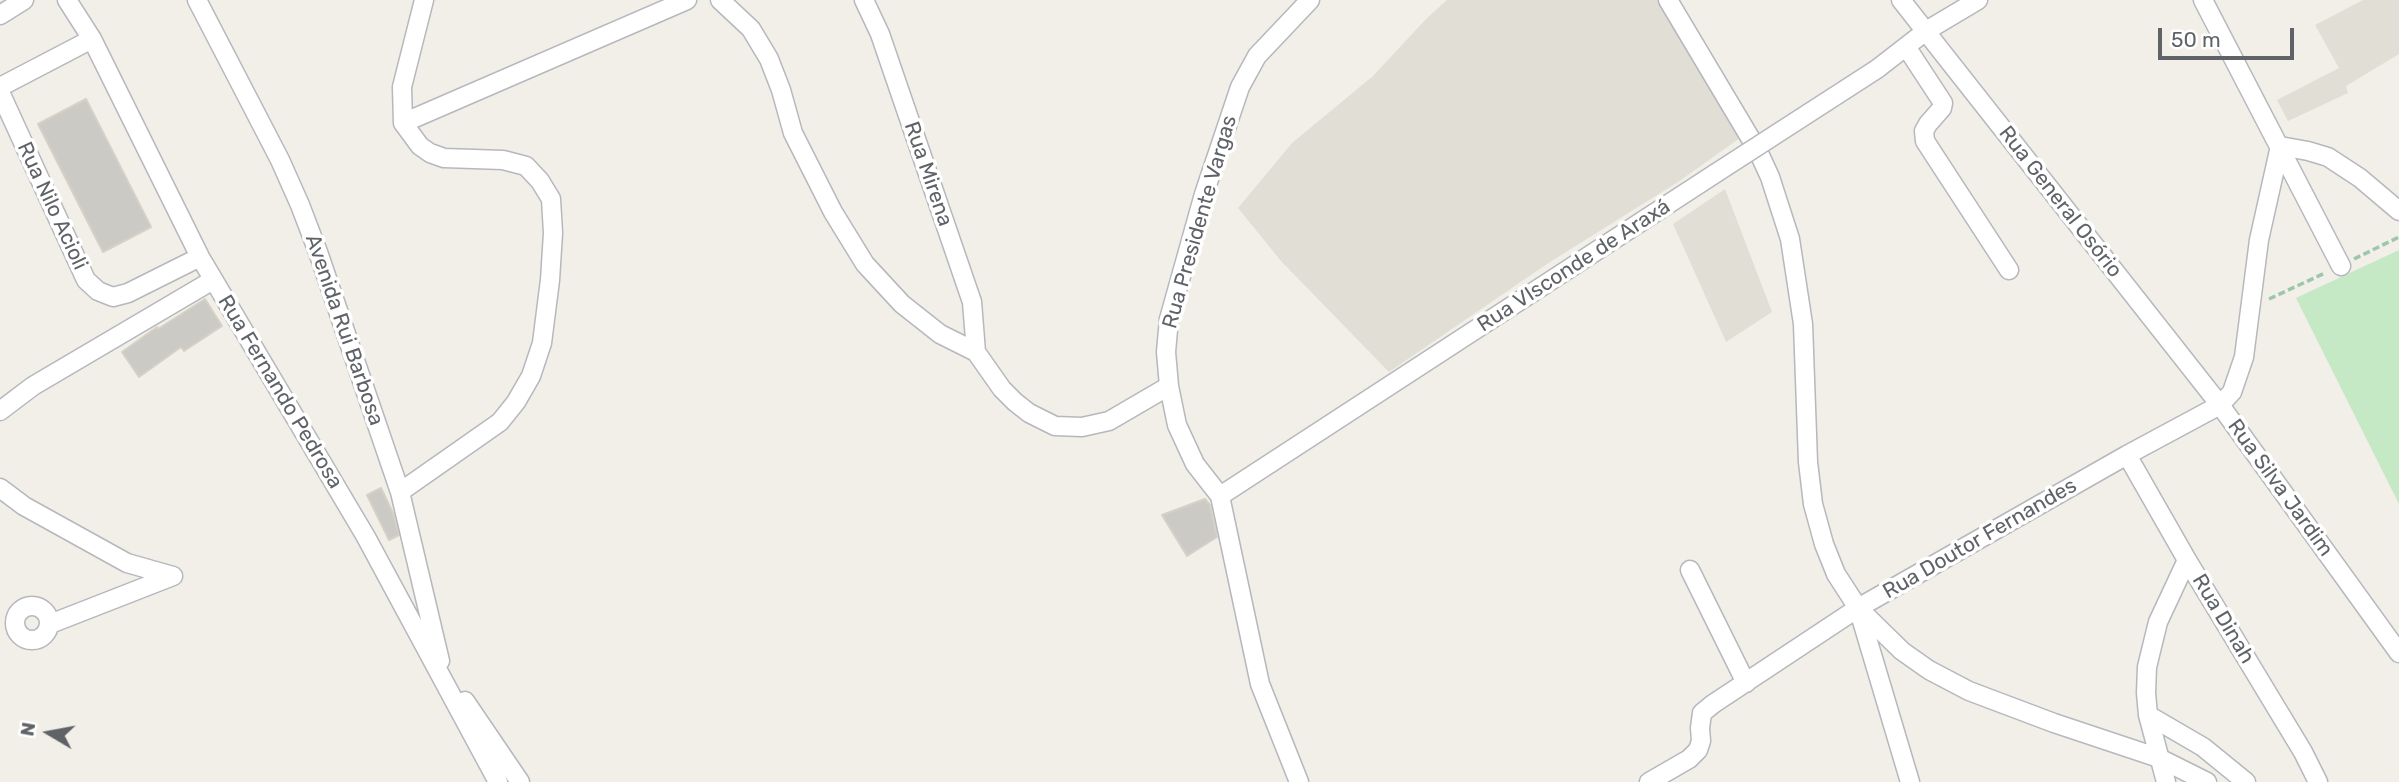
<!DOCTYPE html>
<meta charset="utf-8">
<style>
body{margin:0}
#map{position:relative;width:2399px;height:782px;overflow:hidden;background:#f1efe8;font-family:Rubik,sans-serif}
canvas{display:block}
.north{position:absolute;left:14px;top:698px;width:70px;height:70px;-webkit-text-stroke:5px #fff;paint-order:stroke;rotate:280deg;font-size:19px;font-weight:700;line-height:28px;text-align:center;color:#5f6368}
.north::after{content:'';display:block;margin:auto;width:24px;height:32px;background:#5f6368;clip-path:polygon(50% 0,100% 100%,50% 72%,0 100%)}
.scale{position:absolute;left:2158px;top:28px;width:136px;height:32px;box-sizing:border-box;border:4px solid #5f6368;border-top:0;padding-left:9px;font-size:21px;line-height:24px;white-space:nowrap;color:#5f6368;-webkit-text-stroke:5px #fff;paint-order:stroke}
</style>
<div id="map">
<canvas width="2399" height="782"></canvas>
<div class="north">N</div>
<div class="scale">50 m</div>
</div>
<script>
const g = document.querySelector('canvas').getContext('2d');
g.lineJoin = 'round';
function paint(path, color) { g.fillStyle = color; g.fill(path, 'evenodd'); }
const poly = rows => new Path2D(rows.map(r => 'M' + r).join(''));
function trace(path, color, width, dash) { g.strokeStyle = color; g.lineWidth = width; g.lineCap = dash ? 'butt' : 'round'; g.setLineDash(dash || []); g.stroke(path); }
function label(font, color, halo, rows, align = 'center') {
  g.font = font + ' Rubik,sans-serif'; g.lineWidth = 7; g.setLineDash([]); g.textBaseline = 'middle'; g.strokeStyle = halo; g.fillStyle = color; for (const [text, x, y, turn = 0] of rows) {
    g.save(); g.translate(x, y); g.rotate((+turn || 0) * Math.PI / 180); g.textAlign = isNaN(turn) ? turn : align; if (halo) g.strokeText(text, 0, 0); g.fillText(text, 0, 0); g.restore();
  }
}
const education = poly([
 [1447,0,1658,0,1740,138,1678,182,1550,262,1389,372,1281,261,1238,208,1292,143,1373,76,1427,18],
 [2363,0,2399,0,2399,54,2346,86,2348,93,2288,121,2277,100,2339,68,2315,25],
 [1725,189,1772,312,1726,342,1673,224]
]);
const green = poly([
 [2399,250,2399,504,2296,298]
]);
const building = poly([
 [86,99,151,227,103,252,38,124,86,99],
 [205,299,222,326,184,351,181,347,139,377,122,352,157,327,158,329,205,299],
 [381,488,393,513,399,535,389,540,367,495,381,488],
 [1205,499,1210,505,1217,537,1187,556,1162,515,1205,499]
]);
const path = poly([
 [2354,259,2399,237],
 [2269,299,2325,273]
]);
const minor = poly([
 [67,0,92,39,200,257,366,537,498,782],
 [197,0,280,160,300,205,318,252,400,492,440,661],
 [720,0,751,29,769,59,781,90,793,133,833,212,865,264,902,304,940,334,976,352,1002,389,1015,402,1029,413,1055,426,1082,427,1109,421,1169,386],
 [864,0,880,34,972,302,976,352],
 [1668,0,1758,151,1770,177,1790,239,1803,324,1808,462,1813,504,1824,544,1836,574,1858,608,1902,651,1929,670,1969,691,2054,723,2159,758,2207,782],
 [1901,0,2220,405,2399,653],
 [2203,0,2341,266],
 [0,15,24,0],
 [1907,48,1943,103,1942,108,1928,124,1924,131,1925,141,2009,270],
 [1877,69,1926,31,1978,0],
 [0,87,92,39],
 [0,92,86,280,98,291,113,297,128,293,200,257],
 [403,123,687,0],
 [2280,146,2308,151,2328,157,2360,178,2399,211],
 [0,411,33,386,213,280],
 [2127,455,2187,560,2303,752,2318,782],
 [0,488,24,506,127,563,173,576,50,624],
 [400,492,500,422,516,402,531,376,542,343,550,280,553,233,551,199,540,181,526,166,503,160,444,158,430,153,420,146,403,123,402,87,424,0],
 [1220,496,1716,173],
 [1690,570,1746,683],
 '15 623a17 17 0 1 1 34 0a17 17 0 1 1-34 0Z',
 [1859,611,1910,782],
 [465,701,520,782],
 [2148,715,2203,747,2246,782],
 [1299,782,1260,684,1220,496,1195,464,1177,425,1169,386,1166,352,1169,319,1185,262,1204,194,1240,87,1257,56,1310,0],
 [1649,782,1689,759,1698,750,1701,741,1700,728,1702,713,1713,704,1858,608,2127,455,2220,405,2232,392,2244,357,2259,240,2280,146],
 [2166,782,2148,715,2146,693,2147,667,2158,622,2187,560]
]);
const minorBridge = poly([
 [1716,173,1877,69]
]);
const streetNames = [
 ["Rua Mirena",928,174,71],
 ["Rua General Osório",2060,202,52],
 ["Rua Nilo Acioli",52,206,65],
 ["Rua Presidente Vargas",1200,222,-74],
 ["Rua VIsconde de Araxá",1574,266,-33],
 ["Avenida Rui Barbosa",344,330,71],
 ["Rua Fernando Pedrosa",280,392,59],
 ["Rua Silva Jardim",2280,488,54],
 ["Rua Doutor Fernandes",1980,539,-30],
 ["Rua Dinah",2223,619,59]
];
paint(education, '#e1ded6');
paint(green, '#c5e8c5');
paint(building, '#cccac5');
trace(building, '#d6d1c6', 2);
trace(minor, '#b5b8bc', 21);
trace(path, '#9cc7a9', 3.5, [7, 3.5]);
trace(minor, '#fff', 18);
trace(minorBridge, '#b5b8bc', 21, []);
trace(minorBridge, '#fff', 18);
label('21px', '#5f6368', '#fff', streetNames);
</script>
